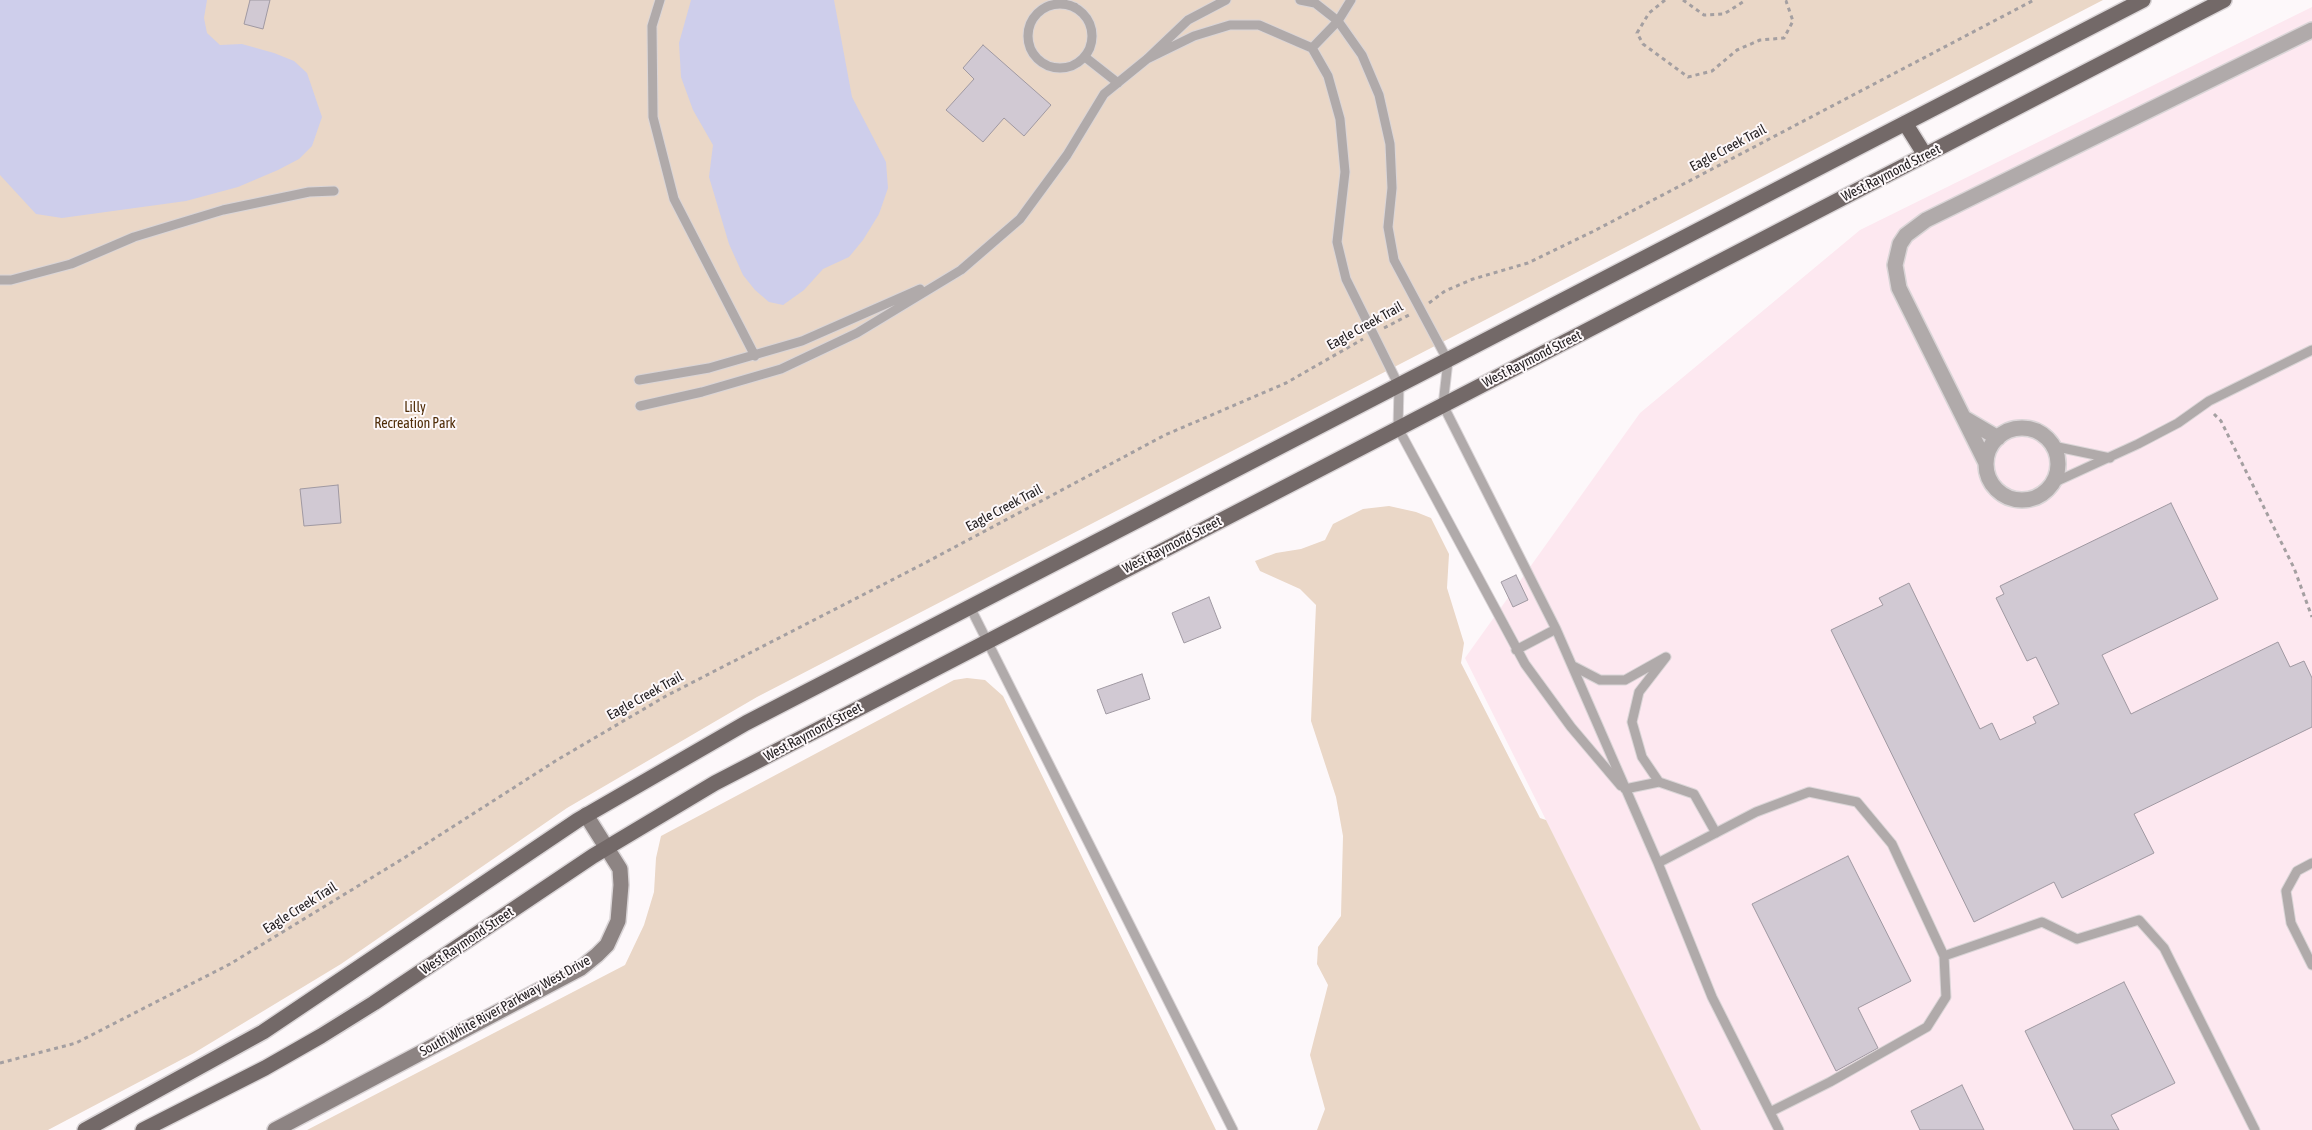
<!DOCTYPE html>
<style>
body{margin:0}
canvas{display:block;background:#fdf8fa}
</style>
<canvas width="2312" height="1130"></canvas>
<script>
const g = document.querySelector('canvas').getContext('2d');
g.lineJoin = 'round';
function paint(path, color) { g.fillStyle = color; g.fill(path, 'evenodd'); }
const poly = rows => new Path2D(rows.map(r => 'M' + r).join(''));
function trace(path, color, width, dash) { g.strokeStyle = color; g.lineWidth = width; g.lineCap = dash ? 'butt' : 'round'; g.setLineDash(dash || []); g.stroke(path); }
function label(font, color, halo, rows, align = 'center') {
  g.font = font + ' "Asap Condensed",sans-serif'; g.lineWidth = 4; g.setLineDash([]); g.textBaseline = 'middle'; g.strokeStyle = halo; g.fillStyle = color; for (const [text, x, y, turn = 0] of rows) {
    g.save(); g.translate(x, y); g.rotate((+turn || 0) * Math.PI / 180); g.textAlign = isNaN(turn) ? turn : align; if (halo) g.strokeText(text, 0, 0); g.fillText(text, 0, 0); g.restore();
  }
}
const built = poly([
 [2312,7,2312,1130,1701,1130,1465,658,1640,413,1860,230]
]);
const green = poly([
 [0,0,2103,0,757,697,567,808,341,964,194,1053,48,1130,0,1130],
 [1389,506,1416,512,1431,518,1449,554,1447,588,1464,643,1461,663,1540,818,1546,820,1701,1130,1317,1130,1325,1109,1310,1055,1328,985,1317,964,1318,947,1341,916,1343,836,1336,797,1311,721,1316,605,1300,589,1260,571,1255,561,1276,553,1301,549,1325,540,1333,524,1363,509],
 [967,678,985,680,1003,696,1216,1130,307,1130,625,965,644,925,654,892,656,858,661,836,954,680]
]);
const water = poly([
 [0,0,207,0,204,18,207,33,220,45,242,44,274,53,294,61,307,73,322,117,312,146,299,159,278,170,238,187,186,201,62,218,36,214,0,175],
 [691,0,834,0,852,97,886,162,888,188,879,214,863,240,849,257,823,269,804,290,783,305,769,302,755,290,743,275,729,244,709,177,713,145,693,110,681,77,679,43]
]);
const building = poly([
 [250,0,270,0,263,29,244,24,250,0],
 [983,45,1051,105,1024,136,1004,118,983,142,946,110,974,79,963,68,983,45],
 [338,485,341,523,304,526,300,489,338,485],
 [2171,503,2218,599,2102,655,2131,714,2278,642,2290,667,2304,661,2312,678,2312,727,2134,814,2154,853,2062,898,2054,882,1974,922,1831,630,1883,605,1879,598,1909,583,1980,729,1992,723,2000,740,2036,723,2033,717,2059,704,2036,657,2027,661,1996,598,2004,594,2000,586,2171,503],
 [1516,575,1528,600,1513,607,1501,582,1516,575],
 [1209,597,1221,628,1184,643,1172,613,1209,597],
 [1142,674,1150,699,1106,714,1097,690,1142,674],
 [1848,856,1911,981,1858,1008,1878,1048,1836,1071,1752,904,1848,856],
 [2124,982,2175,1083,2111,1115,2119,1130,2074,1130,2025,1031,2124,982],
 [1962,1085,1984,1130,1920,1130,1911,1111,1962,1085]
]);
const path = poly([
 [1665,0,1649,13,1637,33,1643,44,1688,77,1712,71,1737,50,1760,40,1784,38,1793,21,1786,1,1783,0],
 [1683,0,1704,15,1724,14,1746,0],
 [1064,3,1068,0],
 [1075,7,1078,0],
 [1429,303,1445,291,1473,279,1528,263,1594,231,2034,0],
 [1384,328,1409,315],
 [2214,414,2221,421,2294,568,2312,617],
 [0,1063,76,1043,230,964,404,858,557,760,666,696,923,564,1165,435,1286,383,1363,339]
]);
const lane = poly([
 [660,0,652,26,653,117,674,199,755,356],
 [1300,0,1315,3,1338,21,1362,55,1379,95,1390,144,1392,188,1388,227,1394,260,1448,361,1443,405,1556,629,1658,863,1712,997,1779,1130],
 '1028 36a32 32 0 1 1 64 0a32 32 0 1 1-64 0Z',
 [1312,48,1338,21,1351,0],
 [1085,57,1118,83],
 [1147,59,1194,36,1230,25,1259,25,1312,48,1328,76,1340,119,1345,172,1337,242,1346,279,1399,386,1398,428,1525,664,1571,727,1621,786],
 [0,280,11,280,71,264,134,237,223,210,309,192,334,191],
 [639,380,709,368,802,341,920,289],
 [640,406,702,392,781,369,857,333,961,270,1020,219,1067,155,1104,94,1147,59,1188,20,1226,0],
 [2053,446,2110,458],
 [2053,483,2138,444,2178,423,2209,401,2312,350],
 [970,607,1233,1130],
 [1516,650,1556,629],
 [1573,666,1600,680,1625,680,1666,657,1639,692,1632,722,1642,757,1659,782],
 [1625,789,1659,782,1694,794,1716,833],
 [1658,863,1756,812,1809,792,1857,802,1892,844,1944,956,1946,997,1927,1027,1830,1082,1770,1112],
 [2312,863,2297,871,2286,891,2291,923,2312,965],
 [1944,956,2042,922,2077,939,2139,920,2164,948,2255,1130]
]);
const street = poly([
 [1964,418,1998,438],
 '1986 464a36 36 0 1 1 72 0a36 36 0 1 1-72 0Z',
 [1986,463,1899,288,1895,265,1900,244,1906,235,1926,220,2312,30]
]);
const secondary = poly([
 [275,1130,581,968,597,955,607,945,618,921,621,885,620,869,586,815]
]);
const primary = poly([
 [1905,123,1925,155],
 [85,1130,263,1032,578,820,746,723,2143,0],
 [143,1130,265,1068,321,1036,374,1003,593,856,715,783,2224,0]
]);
const streetNames = [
 ["Eagle Creek Trail",1728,148,-28],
 ["West Raymond Street",1891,173,-27],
 ["Eagle Creek Trail",1365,326,-29],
 ["West Raymond Street",1532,359,-27],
 ["Eagle Creek Trail",1004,508,-28],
 ["West Raymond Street",1172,545,-27],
 ["Eagle Creek Trail",645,696,-29],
 ["West Raymond Street",813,732,-28],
 ["Eagle Creek Trail",300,908,-32],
 ["West Raymond Street",467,941,-34],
 ["South White River Parkway West Drive",505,1006,-29]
];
const parkNames = [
 ["Lilly",415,408],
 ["Recreation Park",415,424]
];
paint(built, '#fde8f0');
paint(green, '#ead7c7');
paint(water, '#ceceeb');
paint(building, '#d1c9d3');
trace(building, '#a099a2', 1);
trace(lane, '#dad5d7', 11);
trace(street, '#dad5d7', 18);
trace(secondary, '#dad5d7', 18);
trace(primary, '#dad5d7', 18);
trace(path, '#a49fa1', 3, [4, 4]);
trace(lane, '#b0aaaa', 9);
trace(street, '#b0aaaa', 15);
trace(secondary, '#8d8483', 15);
trace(primary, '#736968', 15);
label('14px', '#242022', '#fdf8fa', streetNames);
label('14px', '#4f2c07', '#fdf8fa', parkNames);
</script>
